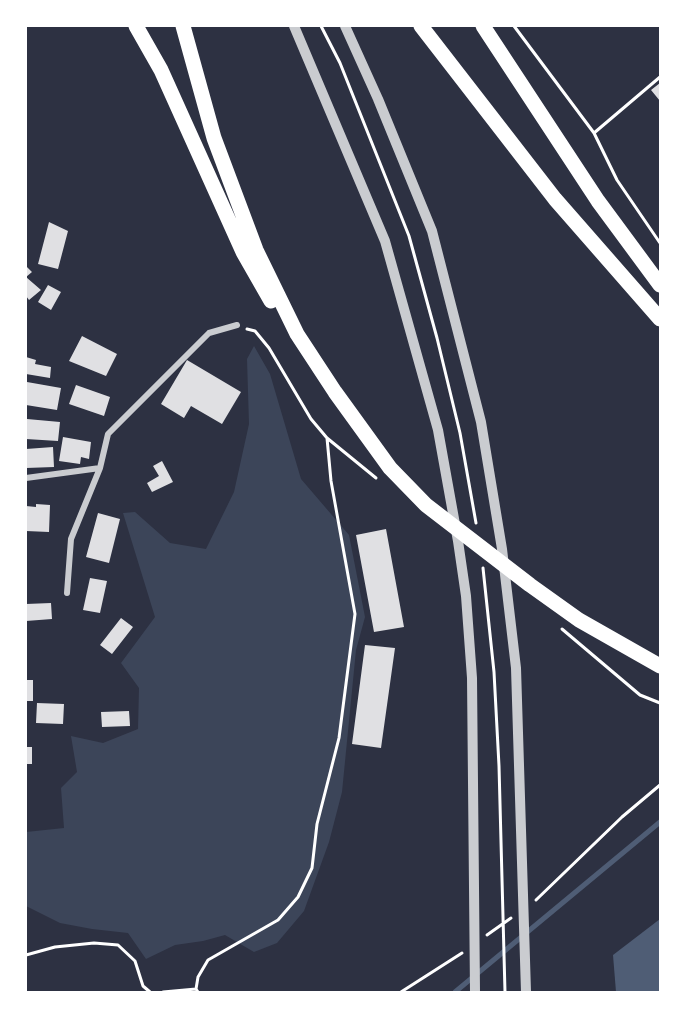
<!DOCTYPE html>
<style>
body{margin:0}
#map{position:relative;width:686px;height:1018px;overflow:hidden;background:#2d3142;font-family:Cabin,sans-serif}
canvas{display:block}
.frame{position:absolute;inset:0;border:27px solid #fff;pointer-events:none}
</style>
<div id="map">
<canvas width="686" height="1018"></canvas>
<div class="frame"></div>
</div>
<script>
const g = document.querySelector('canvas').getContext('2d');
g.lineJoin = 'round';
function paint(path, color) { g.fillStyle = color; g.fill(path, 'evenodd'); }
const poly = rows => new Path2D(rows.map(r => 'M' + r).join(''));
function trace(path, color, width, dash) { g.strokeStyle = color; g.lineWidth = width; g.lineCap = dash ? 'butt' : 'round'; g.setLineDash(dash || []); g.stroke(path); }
const green = poly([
 [254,346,270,374,301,479,349,535,365,617,356,650,342,792,329,842,304,911,277,943,254,952,225,935,203,941,175,945,146,959,128,933,92,929,60,923,26,906,26,832,64,828,61,788,77,772,71,736,103,743,138,729,139,688,121,663,155,617,123,513,135,512,170,543,206,549,234,492,249,424,247,359]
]);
const water = poly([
 [660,919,660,992,616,992,613,955]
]);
const stream = poly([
 [455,992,660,822]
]);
const building = poly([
 [660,83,660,101,651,90],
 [49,222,68,231,58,269,38,264],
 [26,266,32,272,26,277,41,290,29,300,26,296],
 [48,285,61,292,51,310,38,302],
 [82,336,117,354,106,376,69,361],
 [26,357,36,360,35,364,51,367,50,378,26,374],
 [187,360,241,392,222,424,191,406,184,418,161,404],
 [27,382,61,388,57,410,26,405],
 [76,385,110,397,104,416,69,404],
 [27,419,60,422,58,441,26,439],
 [63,437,91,442,89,459,81,457,80,464,59,461],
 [53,447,54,467,26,468,26,449],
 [162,461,173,482,152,492,147,483,159,476,153,466],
 [36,504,50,505,49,532,26,531,26,506,36,507],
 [98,513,120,519,109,563,86,557],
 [386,529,404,627,374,632,356,535],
 [90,578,107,581,100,613,83,610],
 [51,603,52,619,26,621,26,604],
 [121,618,133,627,112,654,100,645],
 [365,645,395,648,381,748,352,744],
 [26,680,33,680,33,701,26,701],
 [37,703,64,704,63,724,36,723],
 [129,711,130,726,102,727,101,712],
 [26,747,32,747,32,764,26,764]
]);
const path = poly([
 [321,26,340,63,409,236,437,338,460,433,476,523],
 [514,26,594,133,617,180,660,243],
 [594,133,660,77],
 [247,329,255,331,269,348,311,419,327,438,376,478],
 [483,568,494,672,499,766,505,992],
 [562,629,640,695,660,703],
 [536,900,622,817,660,785],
 [487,935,511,918],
 [26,955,55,947,94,943,118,945,135,961,143,986,150,992],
 [163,992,196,989],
 [198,992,196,989,198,977,208,960,278,920,298,897,312,868,317,824,339,738,355,614,331,481,327,438],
 [401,992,462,953]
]);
const minor = poly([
 [26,478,100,468],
 [67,593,71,539,100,468,108,434,209,333,237,325]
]);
const tertiary = poly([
 [294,26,385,241,438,430,458,541,466,596,472,678,475,992],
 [345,26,378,99,432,231,481,422,502,549,516,668,526,992]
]);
const trunk = poly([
 [136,26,161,70,243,252,271,301],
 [183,26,214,138,256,250,297,334,335,392,390,468,426,505,530,585,579,620,660,666],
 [421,26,555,199,660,319],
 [483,26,598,201,660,285]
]);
paint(green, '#3c4559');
paint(water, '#4f5d75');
trace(stream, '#4f5d75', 5);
paint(building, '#e0e0e3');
trace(path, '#fff', 3);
trace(minor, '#caccd0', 6);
trace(tertiary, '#caccd0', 10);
trace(trunk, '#fff', 15);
</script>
